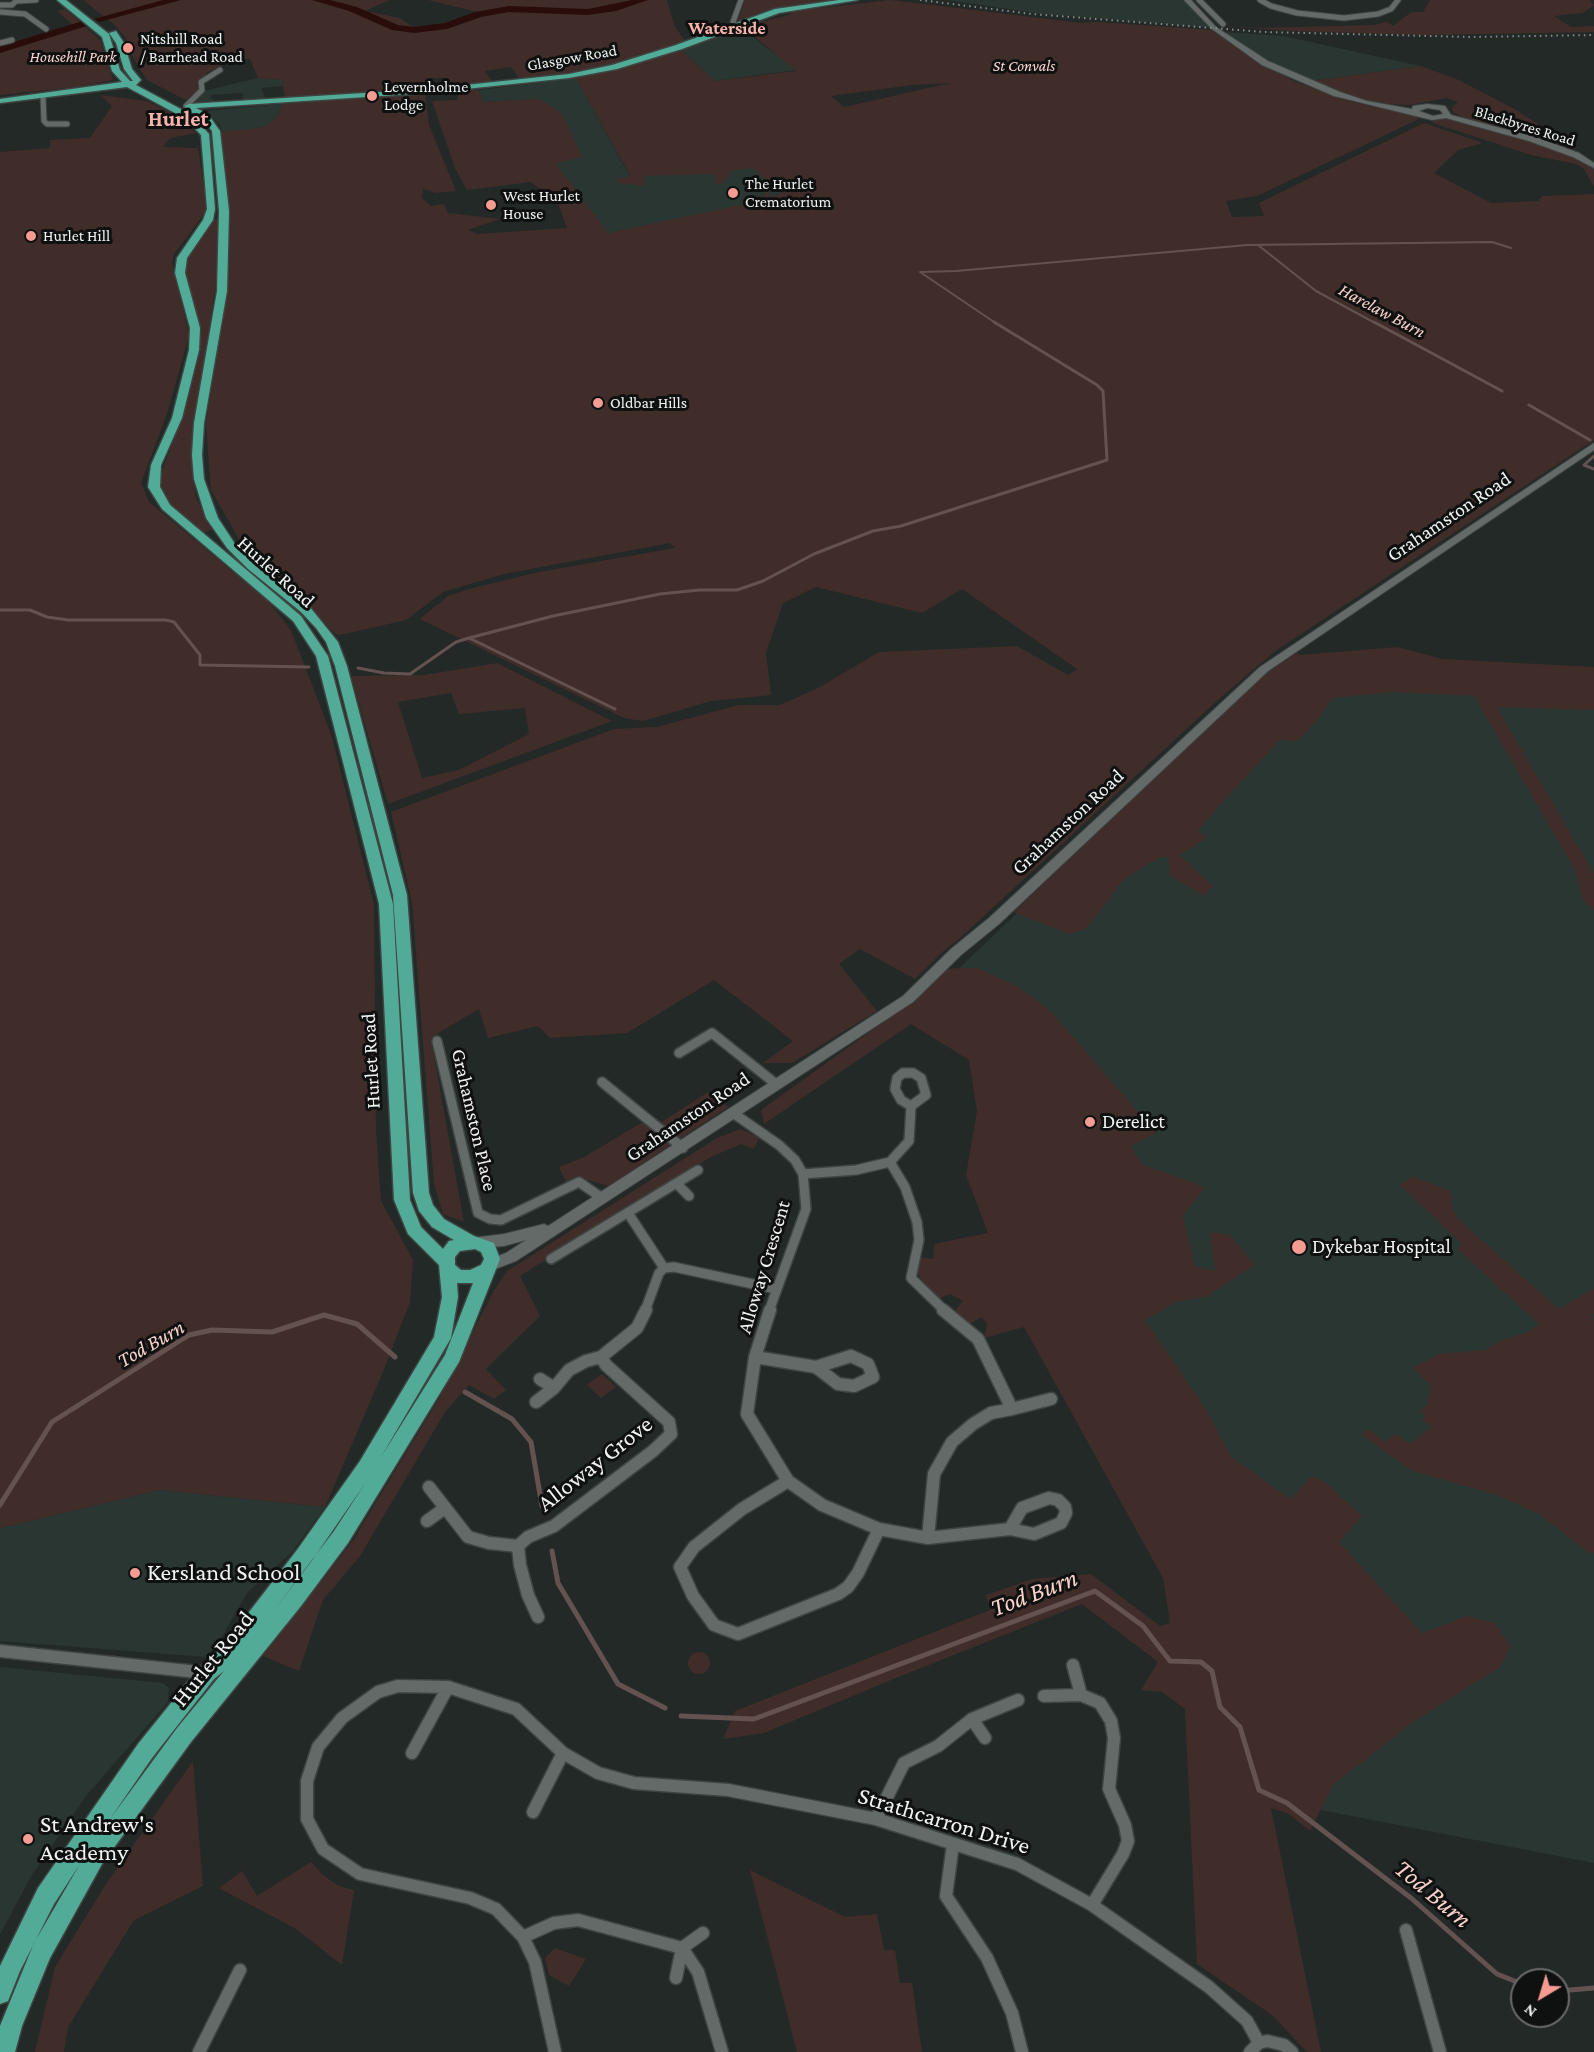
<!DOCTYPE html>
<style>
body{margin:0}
#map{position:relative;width:1594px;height:2052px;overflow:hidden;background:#232927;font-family:"Crimson Pro",serif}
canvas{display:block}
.north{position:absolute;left:1510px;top:1968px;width:60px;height:60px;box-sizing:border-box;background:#0e1110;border:2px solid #686b6a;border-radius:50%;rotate:218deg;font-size:16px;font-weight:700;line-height:24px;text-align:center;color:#eff3f1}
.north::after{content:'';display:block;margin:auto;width:21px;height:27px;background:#f59c92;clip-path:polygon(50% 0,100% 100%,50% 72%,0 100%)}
</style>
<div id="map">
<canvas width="1594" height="2052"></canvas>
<div class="north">N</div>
</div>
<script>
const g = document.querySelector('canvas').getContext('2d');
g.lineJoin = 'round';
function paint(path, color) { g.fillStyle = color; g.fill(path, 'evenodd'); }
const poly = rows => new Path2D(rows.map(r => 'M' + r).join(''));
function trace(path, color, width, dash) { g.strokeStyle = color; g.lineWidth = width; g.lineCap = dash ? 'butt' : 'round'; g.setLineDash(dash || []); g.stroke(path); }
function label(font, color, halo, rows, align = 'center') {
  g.font = font + ' "Crimson Pro",serif'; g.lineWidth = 6; g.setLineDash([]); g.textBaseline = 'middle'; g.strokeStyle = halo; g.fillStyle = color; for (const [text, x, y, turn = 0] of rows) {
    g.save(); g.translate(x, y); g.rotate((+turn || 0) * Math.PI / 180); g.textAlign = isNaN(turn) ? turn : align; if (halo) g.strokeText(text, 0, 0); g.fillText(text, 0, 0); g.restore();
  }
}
const built = poly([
 [946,0,1187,0,1214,28,1042,14],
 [743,27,763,45,797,70,715,81,681,50],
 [1225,32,1283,36,1421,66,1311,81,1251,51],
 [258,78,282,80,283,86,261,88,266,100,243,101,243,93,211,95,210,99,214,98,212,103,190,102,204,91],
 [576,78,630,177,759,159,790,195,608,233,555,163,539,99,483,102,479,90],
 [283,104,277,117,265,127,227,132,223,132,219,124,208,114,209,111,214,110],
 [1444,661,1594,671,1594,1863,1300,1806,985,1116,977,1055,912,1013,1266,676],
 [160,1490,325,1507,292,1552,247,1593,219,1642,206,1657,0,1641,0,1528],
 [0,1667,163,1683,169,1688,168,1702,86,1796,30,1878,0,1935]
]);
const green = poly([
 [83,0,390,0,365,11,400,18,413,27,437,27,478,12,428,0,667,0,675,27,686,42,609,66,564,75,520,80,511,67,485,71,493,83,463,86,450,84,444,78,433,78,427,83,425,89,285,98,282,80,258,78,250,59,220,63,223,65,206,73,206,76,197,81,199,89,196,94,186,100,147,80,132,56,125,37,115,25],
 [745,0,841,0,789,6,758,13,738,22],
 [890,0,1081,23,1098,22,1213,30,1258,63,1296,82,1344,100,1418,117,1417,120,1257,196,1226,201,1232,217,1264,216,1259,203,1424,123,1483,143,1458,150,1434,173,1491,203,1538,201,1542,196,1594,194,1594,440,1274,652,1220,698,959,939,942,952,915,979,860,949,839,964,877,1011,792,1063,763,1063,793,1041,714,980,627,1033,550,1038,538,1026,488,1038,479,1009,440,1032,431,1039,464,1222,443,1214,434,1184,412,903,391,812,614,729,657,727,739,705,780,705,820,687,879,652,1017,646,1068,675,1077,669,962,589,922,613,816,587,783,603,766,653,771,695,711,701,643,721,624,718,420,619,448,596,469,589,539,572,675,548,670,543,504,574,443,592,406,620,340,635,336,634,242,545,211,490,206,425,224,308,220,132,265,127,277,117,283,104,425,92,429,125,456,191,436,193,423,189,422,198,431,206,444,204,448,213,500,219,468,230,477,234,567,228,558,203,531,182,467,190,455,168,432,101,457,100,459,90,479,90,483,102,539,99,562,113,582,157,556,163,608,233,749,203,749,197,764,197,765,192,769,192,770,197,783,193,752,168,733,170,722,184,715,184,715,174,645,176,644,186,620,183,615,180,630,176,576,78,681,50,715,81,796,71,743,27,788,15,795,11],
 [950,83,844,107,831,96,912,85],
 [1430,0,1589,0,1594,5,1583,13,1554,16,1571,27,1594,26,1594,32,1425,35,1291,31,1222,26,1261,28,1374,25,1387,22,1393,26,1411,12,1423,12],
 [65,9,100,40,113,80,76,87,0,95,0,45,73,25,57,11],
 [1421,66,1459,80,1516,110,1578,150,1466,119,1453,112,1452,107,1458,102,1447,98,1409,105,1391,104,1369,101,1311,81],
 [100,95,146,101,168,111,196,133,170,138,163,147,198,148,205,195,205,213,174,254,172,263,189,335,168,411,141,483,149,502,269,602,291,630,332,737,374,904,376,1131,381,1201,413,1260,410,1302,385,1367,325,1507,160,1490,0,1528,0,152,50,148,50,140,90,138,112,106],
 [1437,119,1448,119,1528,141,1565,154,1594,169,1594,187,1584,169,1576,164,1531,155,1433,123,1432,121],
 [219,218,217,274,191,454,196,498,212,530,203,532,167,502,162,492,160,478,183,411,202,330,184,276,186,257,215,219],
 [1397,647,1443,659,1594,667,1594,710,1497,707,1594,874,1594,911,1583,900,1575,870,1474,696,1395,692,1332,698,1319,718,1298,741,1280,740,1228,796,1198,830,1206,838,1180,855,1213,886,1204,896,1170,876,1168,857,1160,857,1123,880,1086,929,1069,934,1014,912,1263,675,1297,653,1300,655],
 [497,663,612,721,388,804,351,676,424,675],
 [451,693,459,714,525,708,529,734,459,770,422,778,398,702],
 [960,968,977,968,1017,986,1049,1009,1156,1133,1131,1146,1141,1164,1205,1187,1183,1216,1195,1267,1215,1271,1210,1232,1230,1235,1255,1265,1205,1297,1175,1302,1145,1320,1208,1412,1231,1457,1291,1499,1312,1476,1325,1482,1362,1516,1339,1542,1422,1633,1466,1616,1495,1623,1511,1647,1500,1667,1413,1722,1333,1785,1310,1831,1289,1814,1271,1808,1321,2052,1307,2052,1272,2015,1197,1964,1185,1709,1162,1692,1141,1690,1158,1662,1082,1604,896,1678,764,1733,723,1739,735,1711,990,1610,986,1595,1032,1579,1091,1574,1160,1626,1170,1623,1163,1578,1024,1327,984,1338,987,1323,981,1317,970,1324,957,1313,956,1309,963,1301,950,1294,938,1299,926,1288,916,1269,919,1257,933,1259,934,1244,988,1233,966,1175,977,1111,969,1060,911,1024,764,1124,761,1110,914,1000,948,969],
 [708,1092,728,1107,609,1186,587,1180,568,1186,559,1167,584,1157,653,1116,662,1122],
 [741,1129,759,1138,754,1149,741,1144,709,1158,520,1276,540,1316,486,1369,506,1390,494,1399,469,1385,445,1412,360,1556,323,1600,299,1671,263,1656,352,1542,440,1397,493,1292,507,1271,717,1138],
 [1412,1176,1450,1191,1453,1209,1458,1219,1559,1309,1594,1288,1594,1313,1590,1315,1594,1321,1594,1552,1589,1554,1540,1514,1497,1495,1413,1471,1361,1435,1369,1429,1385,1442,1396,1434,1411,1444,1431,1427,1422,1420,1426,1416,1420,1412,1427,1405,1431,1386,1413,1368,1438,1354,1487,1350,1497,1342,1528,1332,1539,1324,1457,1249,1462,1244,1400,1185],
 [602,1374,616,1387,601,1398,587,1385],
 '688 1663a11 11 0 1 1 22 0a11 11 0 1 1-22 0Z',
 [193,1761,203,1886,134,1920,68,2027,64,2052,35,2052,55,1967,106,1884],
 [311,1862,323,1875,339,1886,354,1890,342,1965,296,1929,219,1888,242,1871,257,1896],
 [750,1870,845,1917,877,1914,884,1950,895,1950,900,1983,912,1983,922,2052,797,2052],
 [555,1948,586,1959,569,1986,549,1975,545,1958]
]);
const streamFar2 = poly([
 [1258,245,1316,291,1377,324],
 [997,324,920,272,956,271,1247,245,1492,242,1511,248]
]);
const streamFar1 = poly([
 [1374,322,1502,391],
 [1529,405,1590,440],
 [1594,456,1584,465,1594,469],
 [0,610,30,610,47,617,68,620,166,620,174,622,200,655,200,665,309,667],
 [469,638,553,616,660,594,699,590,737,590,763,581,814,554,873,531,901,526,1107,460,1103,391,1097,385,994,322],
 [358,668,384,673,410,674,456,642,469,638,615,709]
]);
const stream = poly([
 [465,1392,512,1419,531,1442,542,1506],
 [0,1505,52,1422,189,1335,212,1330,272,1332,324,1315,357,1324,395,1357],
 [552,1551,558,1583,618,1684,665,1708],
 [681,1716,754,1719,1095,1591,1143,1626,1170,1661,1201,1662,1212,1671,1220,1707,1240,1727,1259,1790,1287,1803,1411,1898,1497,1974,1522,1984],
 [1558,1991,1594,1988]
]);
const river = poly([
 [163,0,181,0,99,22,94,19,163,0],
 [312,0,330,0,357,7,398,25,414,27,445,23,475,12,509,6,588,9,632,0,648,0,616,11,588,15,509,12,481,17,447,29,414,33,392,30,349,11,312,0],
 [86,20,90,21,90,25,0,53,0,46,86,20]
]);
const streetFar2 = poly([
 [1199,0,1223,24],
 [1260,0,1271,6,1297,13,1344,18,1378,14,1391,9,1398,0],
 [18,1,36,0],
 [0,5,12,5,17,0],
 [0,12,25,14,46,29],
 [734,28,733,22,741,0],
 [0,43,12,40],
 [43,97,44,121,47,124,67,124],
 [186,106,202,90,201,82,220,70]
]);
const streetFar1 = poly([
 [437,1041,478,1213,490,1219,501,1220,579,1182,602,1198],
 [679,1053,712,1033,776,1084],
 [903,1073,913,1073,921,1078,926,1095,911,1106,901,1100,895,1089,897,1078,903,1073],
 [602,1082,683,1148],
 [733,1113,779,1145,795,1160,803,1174,806,1209,769,1311],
 [890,1162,905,1187,917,1222,919,1240,911,1278,945,1311],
 [803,1174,856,1170,890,1162,909,1141,911,1106],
 [677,1184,689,1196],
 [628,1213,664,1268],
 [551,1259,698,1170],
 [645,1311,659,1273,664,1268,674,1267,776,1289]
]);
const street = poly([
 [770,1310,755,1357,747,1414,788,1481,822,1505,879,1529,928,1538,1010,1529],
 [851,1356,868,1364,873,1377,854,1386,838,1384,816,1367,851,1356],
 [755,1357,816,1367],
 [540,1379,554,1388],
 [536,1402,554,1388,569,1370,586,1361,601,1357],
 [1012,1409,1051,1399],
 [788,1481,742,1509,694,1547,680,1567,693,1596,714,1625,738,1634,838,1594,848,1587,858,1573,879,1529],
 [429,1487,468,1537,489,1543,518,1546],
 [1049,1498,1058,1500,1065,1507,1066,1513,1061,1523,1034,1534,1010,1529,1022,1508,1049,1498],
 [427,1521,445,1508],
 [928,1538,934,1474,952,1442,973,1424,991,1413,1012,1409,978,1339,943,1310],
 [538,1617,528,1595,520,1565,518,1546,528,1537,554,1526,653,1451,671,1434,669,1422,606,1365,601,1357,637,1328,646,1310],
 [0,1651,207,1673],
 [1073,1665,1081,1695],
 [1044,1696,1081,1695,1100,1703,1111,1721,1114,1738,1109,1789,1125,1825,1128,1841,1123,1854,1092,1905],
 [972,1719,985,1738],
 [412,1753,448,1687],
 [533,1812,563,1753],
 [876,1819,904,1763,938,1746,972,1719,1018,1700],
 [953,1844,946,1896,987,1958,1012,2013,1022,2052],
 [1406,1930,1440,2052],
 [523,1937,554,1923,578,1920,682,1948,698,1972,722,2052],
 [676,1978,682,1948,703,1933],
 [199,2052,240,1970],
 [555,2052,535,1962,523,1937,496,1909,470,1898,360,1874,323,1849,307,1819,307,1781,318,1747,342,1718,378,1692,398,1686,448,1687,516,1709,563,1753,598,1773,634,1783,728,1790,876,1819,1017,1864,1092,1905,1209,1987,1247,2021,1259,2043],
 [1250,2052,1259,2043,1267,2041,1284,2045,1292,2052]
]);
const secondary = poly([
 [1184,0,1191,0,1216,27,1268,61,1340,92,1367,101,1412,109,1413,106,1427,104,1445,106,1451,115,1535,137,1579,153,1594,163,1594,168,1573,157,1529,141,1446,118,1432,120,1334,96,1262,65,1212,29,1184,0],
 [1427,108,1440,110,1443,114,1433,116,1419,111,1427,108],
 [1594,443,1594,450,1268,671,999,924,961,955,913,1002,516,1261,490,1271,485,1269,482,1265,485,1261,506,1253,526,1240,504,1246,477,1248,472,1246,470,1242,472,1238,504,1234,544,1224,548,1226,903,996,951,949,989,918,1260,667,1594,443]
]);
const primary = poly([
 [57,0,66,0,109,34,120,70,130,81,133,81,124,69,116,43,109,33,116,31,124,43,132,69,141,80,136,85,192,115,209,134,215,209,213,220,187,258,185,273,200,328,199,350,182,418,161,465,160,487,170,505,301,616,328,656,393,904,410,1200,421,1227,443,1249,449,1241,454,1240,432,1227,419,1211,413,1193,393,895,335,666,326,642,316,628,301,612,248,569,227,548,206,518,194,479,192,455,194,423,217,291,219,211,212,131,202,118,187,110,185,106,189,104,428,89,569,74,612,65,676,45,775,9,839,0,858,0,779,13,682,49,617,69,569,78,428,93,196,108,208,114,220,131,229,211,227,291,204,423,202,455,204,479,218,518,235,544,256,565,309,606,338,642,347,666,407,895,429,1193,433,1205,444,1219,474,1236,494,1243,500,1259,459,1362,348,1543,301,1606,191,1742,102,1864,50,1958,22,2026,15,2052,0,2052,0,2026,34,1943,80,1864,54,1904,20,1971,8,2001,0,2004,0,1966,38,1888,138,1744,200,1667,219,1651,297,1550,360,1461,434,1337,442,1297,439,1265,408,1234,394,1200,379,904,316,656,293,621,162,509,148,487,151,465,172,418,189,350,190,328,175,273,177,258,203,220,207,209,201,135,186,119,127,87,0,103,0,99,122,82,112,71,102,37,57,0],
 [475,1249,481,1252,484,1259,481,1265,470,1270,461,1270,455,1265,455,1257,460,1251,475,1249],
 [457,1283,473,1283,445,1355,381,1457,451,1338,458,1297,457,1283],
 [366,1482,334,1531,271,1614,311,1562,366,1482],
 [224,1671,177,1728,110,1819,152,1758,214,1679,224,1671]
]);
const rail = poly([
 [920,0,1032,14,1264,32,1472,37,1594,35]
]);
const markers = [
 [128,48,6,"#f59c92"],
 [372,96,6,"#f59c92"],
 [733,193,6,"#f59c92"],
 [491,205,6,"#f59c92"],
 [31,236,6,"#f59c92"],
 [598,403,6,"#f59c92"],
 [1090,1122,6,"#f59c92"],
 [1299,1247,8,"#f59c92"],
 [135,1573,6,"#f59c92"],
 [28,1839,6,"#f59c92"]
];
const farPoinames = [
 ["Nitshill Road",140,39],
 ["/ Barrhead Road",140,57],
 ["Levernholme",384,87],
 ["Lodge",384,105],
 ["The Hurlet",745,184],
 ["Crematorium",745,202],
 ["West Hurlet",503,196],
 ["House",503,214],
 ["Hurlet Hill",43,236],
 ["Oldbar Hills",610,403]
];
const farParknames = [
 ["Househill Park",73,57],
 ["St Convals",1024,66]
];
const farStreetnames = [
 ["Glasgow Road",572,58,-10],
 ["Blackbyres Road",1525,126,17]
];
const farNeighbourhoodnames = [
 ["Waterside",727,28]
];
const farWaternames = [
 ["Harelaw Burn",1382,311,28]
];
const streetNames = [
 ["Grahamston Road",1449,517,-34],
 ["Hurlet Road",276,572,42],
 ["Grahamston Road",1068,822,-43],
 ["Hurlet Road",371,1061,-93],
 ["Grahamston Road",688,1117,-34],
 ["Grahamston Place",474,1120,77],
 ["Alloway Crescent",764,1267,-73]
];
const poiNames = [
 ["Derelict",1102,1122],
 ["Dykebar Hospital",1312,1247]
];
const waterNames = [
 ["Tod Burn",151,1344,-30]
];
const farDistrictnames = [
 ["Hurlet",178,119]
];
const nearStreetnames = [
 ["Alloway Grove",595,1464,-38],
 ["Hurlet Road",213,1659,-51],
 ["Strathcarron Drive",944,1821,17]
];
const nearPoinames = [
 ["Kersland School",147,1573],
 ["St Andrew's",40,1825],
 ["Academy",40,1853]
];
const nearWaternames = [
 ["Tod Burn",1034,1593,-21],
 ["Tod Burn",1433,1894,40]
];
paint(built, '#293632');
paint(green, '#402d2a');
trace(streamFar2, '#645250', 2);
trace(streamFar1, '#645250', 3);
trace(stream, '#645250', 5);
paint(river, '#290d0b');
trace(streetFar2, '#3e4442', 7);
trace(streetFar1, '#3e4442', 12);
trace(street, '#3e4442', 15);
trace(secondary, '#3e4442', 2);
trace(primary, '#3e4442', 3);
trace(streetFar2, '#636a68', 5);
trace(streetFar1, '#636a68', 9);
trace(street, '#636a68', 12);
paint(secondary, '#636a68');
paint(primary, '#52ab96');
trace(rail, '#878c8a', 2, [1.5, 4]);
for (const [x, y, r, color] of markers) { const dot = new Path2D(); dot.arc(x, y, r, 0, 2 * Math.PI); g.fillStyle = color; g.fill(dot); trace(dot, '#0e1110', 2); }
label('16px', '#eff3f1', '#0e1110', farPoinames, 'left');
label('italic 16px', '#fed5d0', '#0e1110', farParknames);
label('16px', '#eff3f1', '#0e1110', farStreetnames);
label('bold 18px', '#f6b3ab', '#0e1110', farNeighbourhoodnames);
label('italic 18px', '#fad2cc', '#0e1110', farWaternames);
label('20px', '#eff3f1', '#0e1110', streetNames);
label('20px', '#eff3f1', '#0e1110', poiNames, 'left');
label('italic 21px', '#fad2cc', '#0e1110', waterNames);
label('bold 22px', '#f6b3ab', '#0e1110', farDistrictnames);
label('24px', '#eff3f1', '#0e1110', nearStreetnames);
label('24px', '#eff3f1', '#0e1110', nearPoinames, 'left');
label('italic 26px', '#fad2cc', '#0e1110', nearWaternames);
</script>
